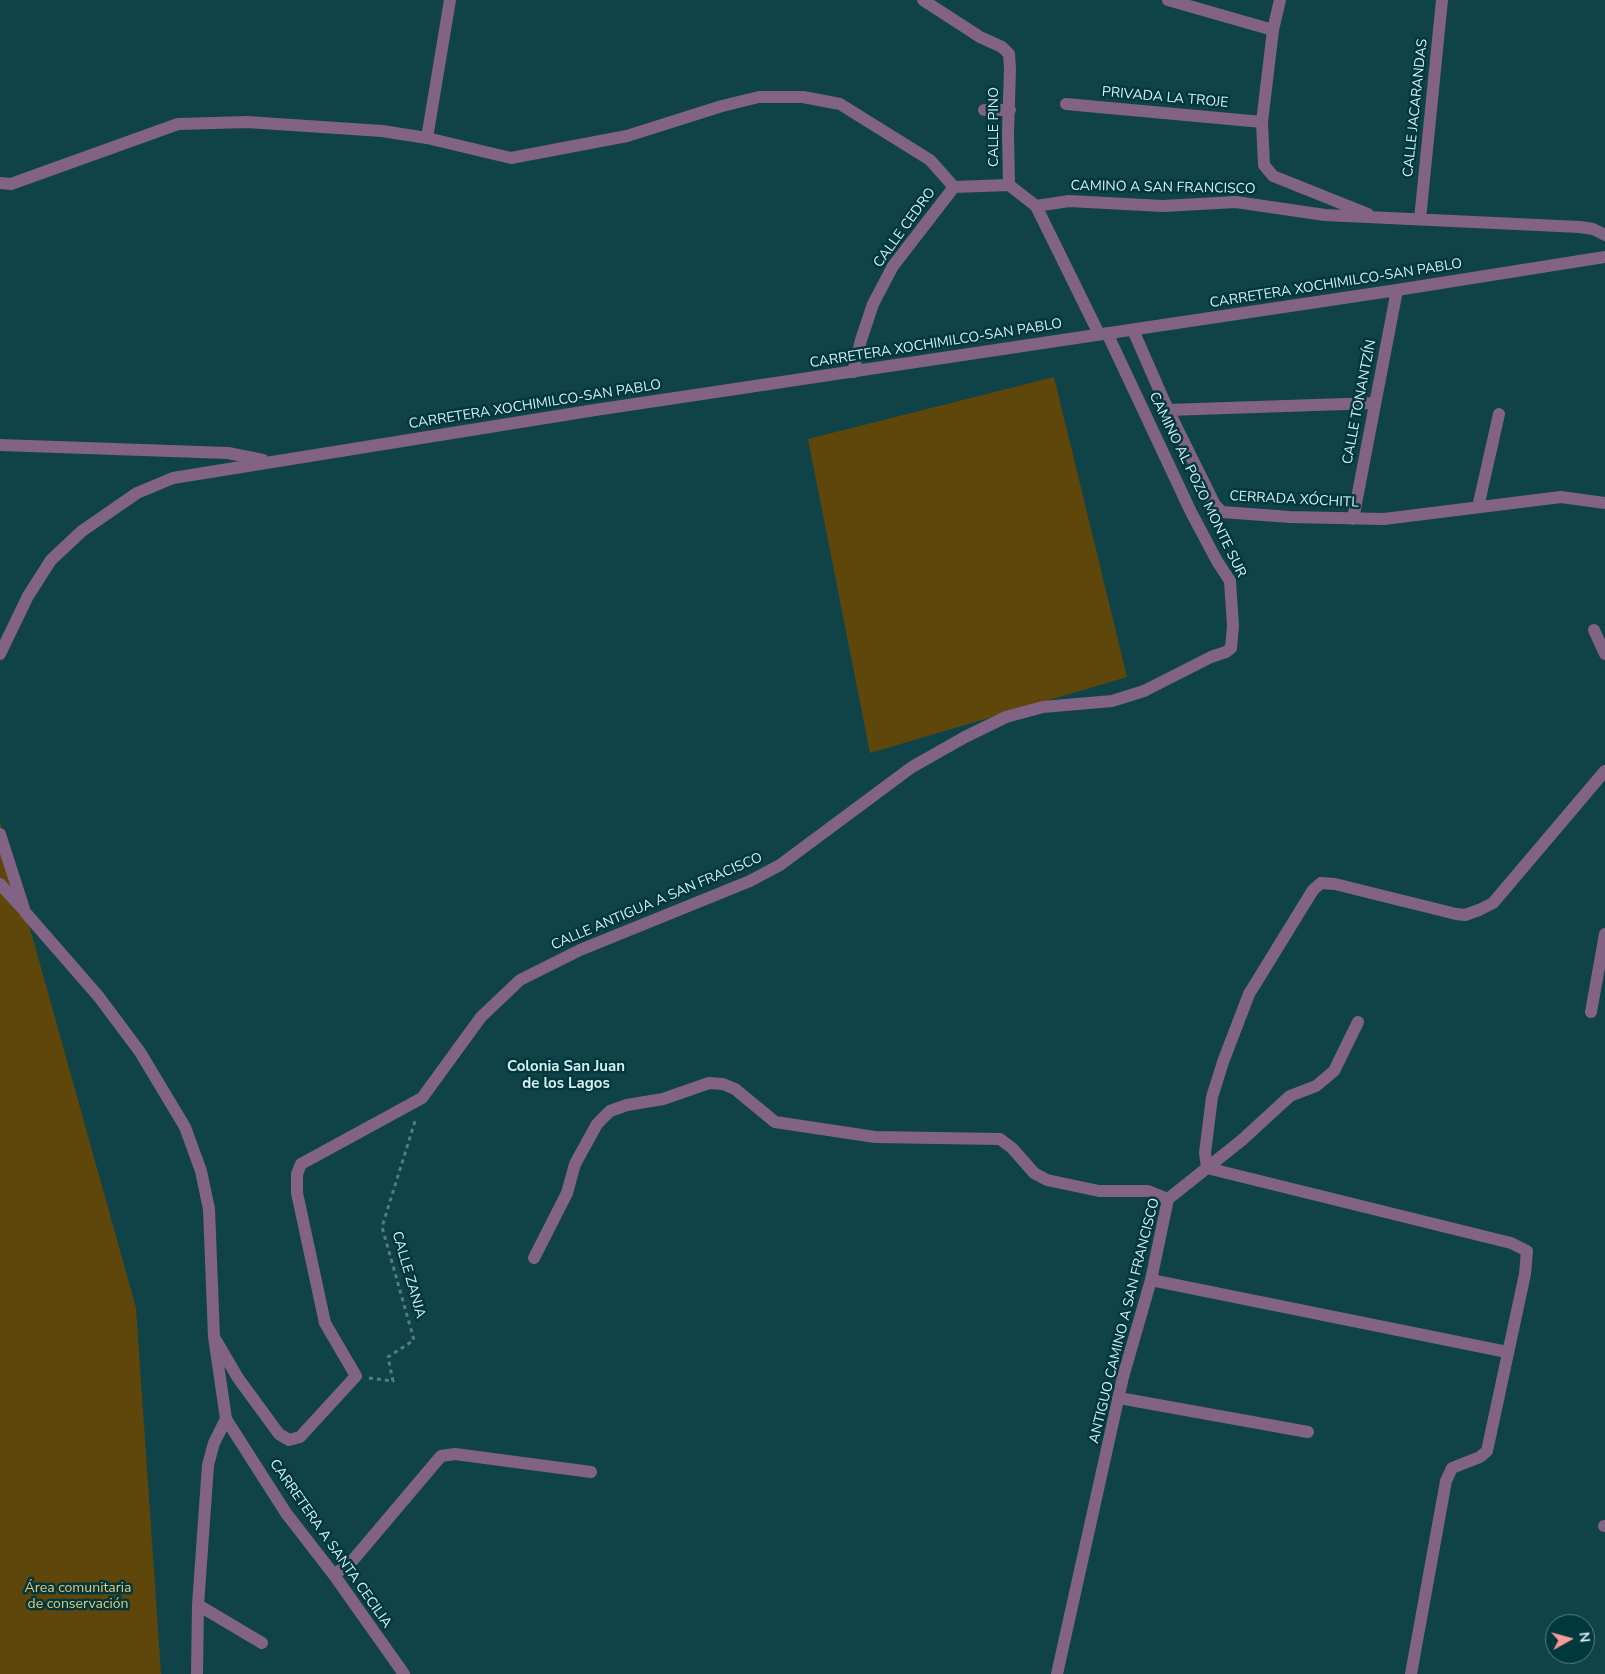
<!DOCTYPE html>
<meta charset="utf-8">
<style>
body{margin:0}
#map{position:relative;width:1605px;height:1674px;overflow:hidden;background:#104348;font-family:"Nunito Sans",sans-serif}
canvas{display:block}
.north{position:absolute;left:1545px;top:1614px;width:50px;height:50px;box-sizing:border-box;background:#01383d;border:1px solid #568185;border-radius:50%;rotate:83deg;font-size:14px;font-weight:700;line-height:20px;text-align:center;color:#d6eff1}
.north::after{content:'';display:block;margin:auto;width:18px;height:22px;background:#f59c95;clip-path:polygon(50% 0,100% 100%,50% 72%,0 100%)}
</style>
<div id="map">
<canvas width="1605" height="1674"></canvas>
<div class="north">N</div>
</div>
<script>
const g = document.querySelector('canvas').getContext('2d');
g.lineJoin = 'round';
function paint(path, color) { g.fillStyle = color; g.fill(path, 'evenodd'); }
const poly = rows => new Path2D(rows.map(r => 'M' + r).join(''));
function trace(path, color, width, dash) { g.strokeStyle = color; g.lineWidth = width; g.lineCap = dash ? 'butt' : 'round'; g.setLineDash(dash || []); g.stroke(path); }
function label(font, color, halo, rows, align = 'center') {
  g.font = font + ' "Nunito Sans",sans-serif'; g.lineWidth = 5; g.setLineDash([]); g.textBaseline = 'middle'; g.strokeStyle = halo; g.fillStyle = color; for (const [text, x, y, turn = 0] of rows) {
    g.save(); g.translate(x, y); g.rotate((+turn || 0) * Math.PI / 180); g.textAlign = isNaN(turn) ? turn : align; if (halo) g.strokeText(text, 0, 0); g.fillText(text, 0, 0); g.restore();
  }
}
const green = poly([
 [1054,377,1127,677,870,753,808,439],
 [0,821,136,1308,161,1674,0,1674]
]);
const path = poly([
 [369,1378,393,1381,388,1357,414,1340,382,1227,416,1118]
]);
const minor = poly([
 [923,0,980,37,1002,47,1009,54,1010,69,1008,133,1009,185,1036,206,1099,334],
 [1168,0,1273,30],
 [1280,0,1273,30,1262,122,1264,165,1273,176,1368,214],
 [1066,104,1262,122],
 [984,110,1010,110],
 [427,138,450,0],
 [0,183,11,184,178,124,247,122,382,131,427,138,511,158,627,136,722,106,759,97,803,97,840,104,930,160,954,187,1009,185],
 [1036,206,1069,201,1163,206,1236,202,1325,215,1580,227,1593,229,1605,235],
 [1420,219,1442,0],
 [1133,330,1168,410,1215,505,1222,512,1290,517,1384,519,1561,497,1605,503],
 [853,372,861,340,873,304,893,266,954,187],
 [1168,410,1374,403],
 [0,445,228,453,263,460],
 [1478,507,1499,414],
 [1353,519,1397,290],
 [1594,630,1605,654],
 [0,654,28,596,51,560,82,531,137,493,173,478,595,410,1397,290,1605,257],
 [0,834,25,912,99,997,140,1052,185,1127,201,1171,209,1209,214,1337,226,1419,286,1513,334,1575,404,1674],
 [0,884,22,908],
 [1591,1012,1605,934],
 [1207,1168,1511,1243,1527,1251,1525,1274,1487,1451,1480,1457,1452,1468,1446,1481,1411,1674],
 [1207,1168,1205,1153,1212,1097,1223,1062,1249,994,1313,890,1321,883,1335,884,1456,914,1465,915,1479,910,1493,903,1605,771],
 [534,1258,567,1193,575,1164,597,1124,610,1111,627,1105,663,1099,709,1083,723,1084,735,1089,775,1122,875,1137,1000,1139,1012,1148,1034,1173,1047,1180,1099,1191,1148,1191,1168,1199],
 [1151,1280,1507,1352],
 [214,1337,238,1378,279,1434,289,1440,300,1437,356,1376,325,1323,297,1193,297,1174,301,1164,422,1098,481,1017,520,980,580,950,750,881,780,865,912,767,965,737,1006,717,1043,707,1112,701,1144,691,1211,657,1226,652,1231,648,1233,626,1230,581,1217,561,1191,512,1107,333],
 [1119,1398,1308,1432],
 [1604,1526,1605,1526],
 [334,1575,353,1560,441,1456,455,1454,591,1472],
 [198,1605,262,1643],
 [197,1674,198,1605,208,1465,214,1443,226,1419],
 [1057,1674,1123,1377,1151,1280,1168,1199,1242,1140,1290,1096,1316,1086,1334,1071,1358,1022]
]);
const streetNames = [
 ["PRIVADA LA TROJE",1165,98,5],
 ["CALLE JACARANDAS",1416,108,-84],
 ["CALLE PINO",995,127,-90],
 ["CAMINO A SAN FRANCISCO",1163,188,1],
 ["CALLE CEDRO",905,228,-54],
 ["CARRETERA XOCHIMILCO-SAN PABLO",1336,284,-9],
 ["CARRETERA XOCHIMILCO-SAN PABLO",936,344,-9],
 ["CALLE TONANTZÍN",1360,402,-79],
 ["CARRETERA XOCHIMILCO-SAN PABLO",535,405,-9],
 ["CAMINO AL POZO MONTE SUR",1197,485,64],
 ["CERRADA XÓCHITL",1294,500,3],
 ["CALLE ANTIGUA A SAN FRACISCO",657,902,-23],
 ["CALLE ZANJA",408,1275,74],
 ["ANTIGUO CAMINO A SAN FRANCISCO",1125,1321,-76],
 ["CARRETERA A SANTA CECILIA",330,1544,55]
];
const parkNames = [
 ["Área comunitaria",78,1589],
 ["de conservación",78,1605]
];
const neighbourhoodNames = [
 ["Colonia San Juan",566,1067],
 ["de los Lagos",566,1084]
];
paint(green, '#5f470c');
trace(path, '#527c80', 3, [4, 4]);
trace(minor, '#826385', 12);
label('14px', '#d6eff1', '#01383d', streetNames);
label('14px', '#edc573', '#01383d', parkNames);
label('bold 15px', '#d6eff1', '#01383d', neighbourhoodNames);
</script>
